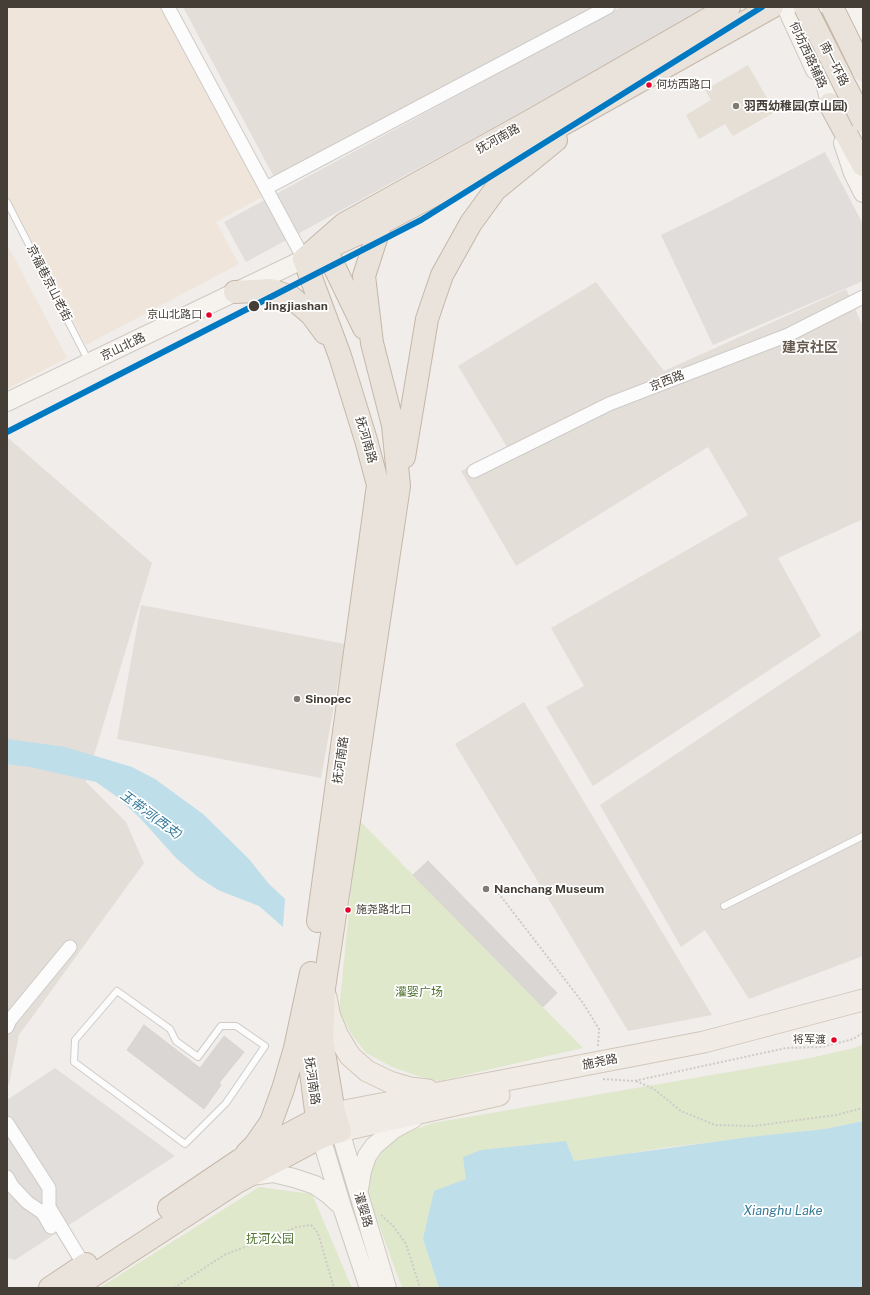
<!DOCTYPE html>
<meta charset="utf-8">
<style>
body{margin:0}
#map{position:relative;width:870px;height:1295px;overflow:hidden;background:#f0edea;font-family:"Public Sans",sans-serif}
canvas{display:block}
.frame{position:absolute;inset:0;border:8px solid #453e37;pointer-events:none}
</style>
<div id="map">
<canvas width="870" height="1295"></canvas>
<div class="frame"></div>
</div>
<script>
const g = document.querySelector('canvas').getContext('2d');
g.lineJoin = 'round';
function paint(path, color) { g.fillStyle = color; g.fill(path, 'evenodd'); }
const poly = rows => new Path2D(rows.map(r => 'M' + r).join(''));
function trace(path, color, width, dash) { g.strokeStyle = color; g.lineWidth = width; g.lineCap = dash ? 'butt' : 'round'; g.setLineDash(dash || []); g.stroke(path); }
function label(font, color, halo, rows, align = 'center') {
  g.font = font + ' "Public Sans","Noto Sans SC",sans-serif'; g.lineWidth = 3.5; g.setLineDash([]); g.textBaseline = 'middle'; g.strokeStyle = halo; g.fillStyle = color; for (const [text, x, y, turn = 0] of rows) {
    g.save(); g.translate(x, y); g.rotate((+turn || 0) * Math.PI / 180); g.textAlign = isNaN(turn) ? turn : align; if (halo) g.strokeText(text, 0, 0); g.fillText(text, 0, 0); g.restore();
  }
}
const residential = poly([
 [183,7,603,7,274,177],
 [596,282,664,371,846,289,863,326,863,519,778,558,821,636,593,786,546,707,584,686,551,628,748,515,708,447,516,566,461,471,507,447,458,366],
 [7,437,152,563,86,782,126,822,144,863,19,1035,9,1084,7,1086],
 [141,605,345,644,321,778,117,739],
 [863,629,863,956,749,999,705,930,681,947,600,805],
 [524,702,712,1015,628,1031,455,744]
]);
const commercial = poly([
 [7,7,165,7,264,196,216,222,239,264,86,345,7,194],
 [7,244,67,358,7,389]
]);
const industrial = poly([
 [825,152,863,224,863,281,713,345,661,235,719,207]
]);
const education = poly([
 [748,65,775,112,733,136,725,124,699,139,686,115,711,100,705,90]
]);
const green = poly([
 [358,819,583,1048,439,1081,418,1076,392,1067,366,1053,352,1035,339,1011],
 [863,1044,863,1121,825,1129,662,1148,621,1155,574,1161,566,1141,466,1179,423,1239,439,1288,402,1288,367,1192,371,1169,384,1149,405,1133,433,1123,810,1058,854,1048],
 [259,1187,312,1194,352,1288,99,1288]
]);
const parking = poly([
 [621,7,715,7,246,262,224,222],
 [55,1068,175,1156,15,1260,7,1258,7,1100]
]);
const water = poly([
 [7,739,65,747,132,767,155,779,203,814,248,858,269,884,285,899,283,927,259,906,218,890,198,877,176,858,140,818,116,796,96,782,30,767,7,764],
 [863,1121,863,1288,439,1288,423,1239,434,1191,466,1179,463,1157,481,1150,566,1141,574,1161,750,1137,825,1129]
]);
const building = poly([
 [428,861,557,993,543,1007,413,875,428,861],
 [144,1025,200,1068,224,1036,244,1052,219,1083,221,1085,204,1109,127,1050,144,1025]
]);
const path = poly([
 [496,890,583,1003,599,1029,598,1046],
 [603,1079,634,1081,786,1048,822,1047,853,1039,863,1033],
 [636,1081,654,1089,681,1111,715,1125,754,1126,836,1115,863,1108],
 [381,1215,394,1227,406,1244,420,1288],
 [174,1288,224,1255,297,1227,311,1225,318,1233,334,1288]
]);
const lane = poly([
 [7,202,89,362],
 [724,906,863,836],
 [117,991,170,1029,176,1041,198,1057,221,1026,236,1026,265,1046,226,1103,185,1144,74,1062,75,1040,117,991]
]);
const street = poly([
 [168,7,304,259],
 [266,188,608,7],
 [474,471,609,404,788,335,863,297],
 [7,1027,10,1020,70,947],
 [7,1123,49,1188,49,1207,84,1265],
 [7,1177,12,1186,27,1202,43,1213,51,1227]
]);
const secondary = poly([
 [786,7,815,70],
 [851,7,863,31],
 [815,39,830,104,835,117],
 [843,143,853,173,863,193],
 [7,402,304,259],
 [340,1131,387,1288],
 [321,1137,342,1207,369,1288],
 [251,1176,273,1173,294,1178,315,1185,328,1194,342,1207],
 [359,1189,362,1171,367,1156,374,1146,394,1129,413,1119]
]);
const primary = poly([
 [326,997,330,1017,338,1036,350,1056,367,1071,390,1082,410,1088,428,1090],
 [334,1113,704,1042,863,1000],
 [340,1131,499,1095]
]);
const highway = poly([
 [830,104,863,165],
 [235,292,271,290,291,297,311,314,325,333],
 [364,328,331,260,304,259,381,223],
 [404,457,427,319,442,275,471,223,495,190,556,140],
 [318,921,378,485,366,440,340,356,304,259,344,224,534,119,729,7],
 [309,1011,307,1041,317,1119,321,1137],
 [247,1153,255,1145,271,1122,283,1089,295,1048,311,973],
 [169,1208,240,1160,317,1119,331,1114],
 [50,1288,86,1264],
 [74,1288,237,1182,321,1137,340,1131,334,1113,322,1040,324,988,399,486,393,425,372,343,364,276,381,223,474,174,772,7]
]);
const highwayBridge = poly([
 [805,7,863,121],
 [832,7,863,70]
]);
const metro1 = poly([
 [7,432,421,220,762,7]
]);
const markers = [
 [649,85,3.5,"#e4002b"],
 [736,106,4,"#817b76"],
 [254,306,6,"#453e37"],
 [209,315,3.5,"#e4002b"],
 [297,699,4,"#817b76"],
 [486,889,4,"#817b76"],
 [348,910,3.5,"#e4002b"],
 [834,1040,3.5,"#e4002b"]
];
const busNames = [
 ["何坊西路口",656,85],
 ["京山北路口",202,315,"right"],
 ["施尧路北口",356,910],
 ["将军渡",826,1040,"right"]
];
const streetNames = [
 ["何坊西路辅路",808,55,65],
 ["南一环路",834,64,63],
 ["抚河南路",498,139,-29],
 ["京福巷京山老街",49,283,63],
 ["京山北路",123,347,-26],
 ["京西路",667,381,-21],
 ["抚河南路",366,440,74],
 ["抚河南路",341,760,-82],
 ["施尧路",600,1062,-11],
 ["抚河南路",312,1081,82],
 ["灌婴路",363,1210,73]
];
const poiNames = [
 ["羽西幼稚园(京山园)",744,106],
 ["Sinopec",305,699],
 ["Nanchang Museum",494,889]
];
const stopNames = [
 ["Jingjiashan",264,306]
];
const parkNames = [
 ["灌婴广场",419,992],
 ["抚河公园",270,1239]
];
const waterNames = [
 ["玉带河(西支)",151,815,36],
 ["Xianghu Lake",783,1211]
];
const quarterNames = [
 ["建京社区",810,348]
];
paint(residential, '#e3ded8');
paint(commercial, '#efe5db');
paint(industrial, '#e1ddda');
paint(education, '#e6dfd6');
paint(green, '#e0e8cc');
paint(parking, '#e1dedb');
paint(water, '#bedeea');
paint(building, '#d9d6d3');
trace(building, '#d8d4d0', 1);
trace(lane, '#cecbc8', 8);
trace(street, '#cecbc8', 15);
trace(secondary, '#cec9c2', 20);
trace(primary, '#d1c7ba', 23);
trace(highway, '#c5b7a8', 24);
trace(path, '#cecbc7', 2, [2, 2]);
trace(lane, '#fdfcfc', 6);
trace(street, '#fdfcfc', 13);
trace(secondary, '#f6f3ef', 18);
trace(primary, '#f0ebe4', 21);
trace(highway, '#eae3db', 22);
trace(highwayBridge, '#c5b7a8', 24, []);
trace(highwayBridge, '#eae3db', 22);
trace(metro1, '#0079c3', 6);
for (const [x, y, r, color] of markers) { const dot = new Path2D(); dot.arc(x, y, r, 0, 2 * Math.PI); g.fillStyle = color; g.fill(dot); trace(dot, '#fff', 1.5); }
label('11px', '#453e37', '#fff', busNames, 'left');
label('12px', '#453e37', '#fff', streetNames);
label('bold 12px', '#453e37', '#fff', poiNames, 'left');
label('bold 12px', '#453e37', '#fff', stopNames, 'left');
label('12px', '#50722f', '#fff', parkNames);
label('italic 13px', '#357a99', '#fff', waterNames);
label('bold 14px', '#675b4f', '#fff', quarterNames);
</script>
